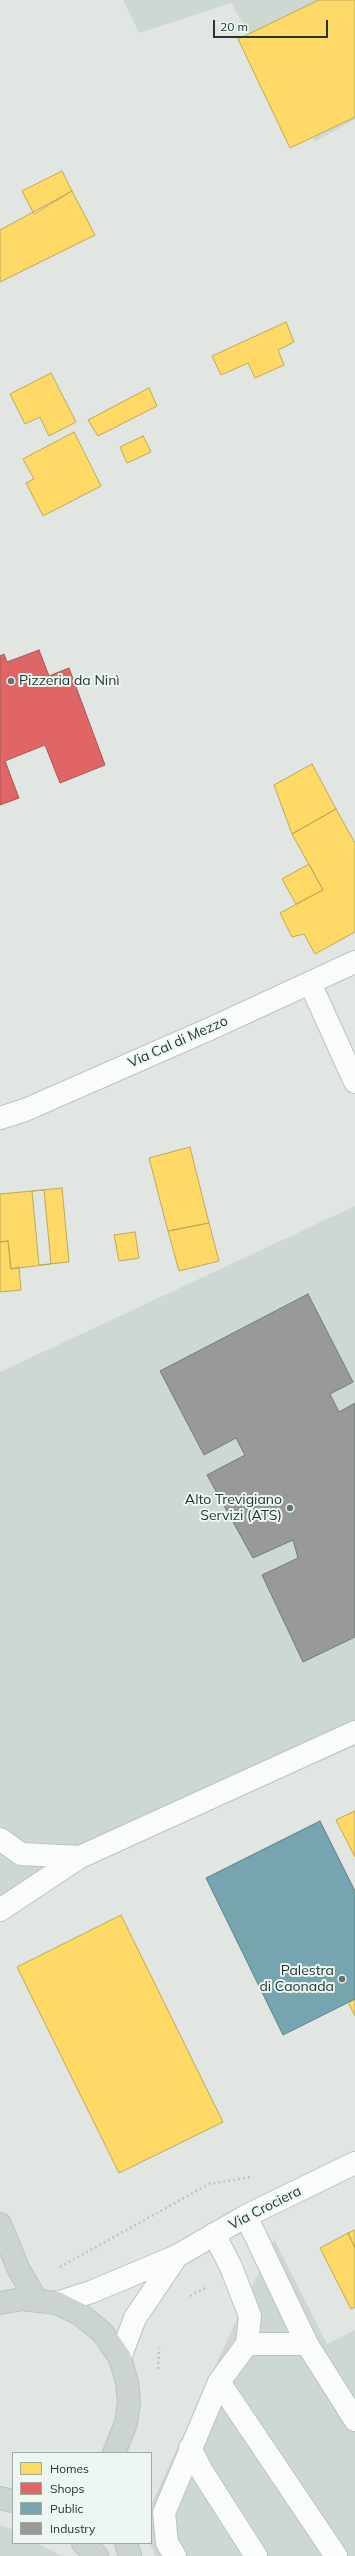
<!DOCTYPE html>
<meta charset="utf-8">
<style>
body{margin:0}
#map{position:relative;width:355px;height:2556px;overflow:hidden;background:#e1e6e3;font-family:Mulish,sans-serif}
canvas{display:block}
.legend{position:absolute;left:12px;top:2452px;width:140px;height:92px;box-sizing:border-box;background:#eef6f1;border:1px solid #9caaa4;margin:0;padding:5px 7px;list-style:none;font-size:12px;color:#203830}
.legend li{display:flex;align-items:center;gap:8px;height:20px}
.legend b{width:20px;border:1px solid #9caaa4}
.scale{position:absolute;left:213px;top:20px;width:115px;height:18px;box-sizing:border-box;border:2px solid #203830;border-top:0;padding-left:5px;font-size:12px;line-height:14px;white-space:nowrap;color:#203830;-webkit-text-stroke:3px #eef6f1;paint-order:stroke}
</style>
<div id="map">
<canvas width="355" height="2556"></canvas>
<ul class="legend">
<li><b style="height:11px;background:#ffd966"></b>Homes</li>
<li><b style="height:11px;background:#e06666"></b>Shops</li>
<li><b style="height:11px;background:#76a5af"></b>Public</li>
<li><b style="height:11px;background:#999"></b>Industry</li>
</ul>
<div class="scale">20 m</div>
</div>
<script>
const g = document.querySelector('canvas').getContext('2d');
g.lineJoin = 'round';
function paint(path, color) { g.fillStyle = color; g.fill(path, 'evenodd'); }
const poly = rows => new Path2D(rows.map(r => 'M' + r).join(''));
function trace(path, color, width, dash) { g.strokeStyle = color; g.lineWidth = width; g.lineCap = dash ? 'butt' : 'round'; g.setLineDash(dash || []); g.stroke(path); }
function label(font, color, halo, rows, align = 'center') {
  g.font = font + ' Mulish,sans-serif'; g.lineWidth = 4; g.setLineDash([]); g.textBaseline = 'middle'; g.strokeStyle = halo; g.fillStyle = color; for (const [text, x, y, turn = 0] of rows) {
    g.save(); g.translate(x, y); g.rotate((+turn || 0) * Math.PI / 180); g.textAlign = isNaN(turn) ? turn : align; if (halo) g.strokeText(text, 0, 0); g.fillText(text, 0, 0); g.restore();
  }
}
const built = poly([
 [123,0,355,0,355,119,315,142,231,3,139,33],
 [355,1206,355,1746,0,1895,0,1372],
 [274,2239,327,2344,355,2330,355,2556,156,2556,149,2543,151,2543,151,2505],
 [0,2525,13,2530,13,2543,37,2543,62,2556,0,2556]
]);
const homes = poly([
 [319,0,355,0,355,117,290,148,238,39,319,0],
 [62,171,72,191,34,214,22,191,62,171],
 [72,191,95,235,0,282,0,230,72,191],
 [286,322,294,342,278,350,284,365,255,378,248,363,221,375,212,356,286,322],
 [51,373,76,422,49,436,40,417,25,424,10,394,51,373],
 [149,388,157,406,98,436,88,420,149,388],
 [74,432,101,486,43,516,26,483,34,479,23,459,74,432],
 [143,436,151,452,127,463,120,447,143,436],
 [312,764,336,809,292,834,274,785,312,764],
 [336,809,355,843,355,932,315,954,304,934,292,937,280,913,323,890,292,834,336,809],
 [309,864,323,890,296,904,282,879,309,864],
 [190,1147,209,1223,168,1231,149,1158,190,1147],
 [62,1188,69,1262,39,1265,32,1191,62,1188],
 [44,1190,51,1264,11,1269,8,1241,0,1242,0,1194,44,1190],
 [209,1223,219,1261,179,1271,168,1231,209,1223],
 [135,1232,139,1258,119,1261,114,1235,135,1232],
 [8,1241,11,1269,19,1267,21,1290,0,1292,0,1242,8,1241],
 [355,1811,355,1857,336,1820,355,1811],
 [121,1915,223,2122,119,2173,17,1967,121,1915],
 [355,1999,355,2016,348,2002,355,1999],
 [355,2230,355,2248,348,2233,355,2230],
 [348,2233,355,2248,355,2307,351,2309,320,2248,348,2233]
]);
const shops = poly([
 [39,650,49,676,69,668,105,765,60,783,45,745,5,761,19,798,0,805,0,656,4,654,7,662,39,650]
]);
const public = poly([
 [320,1821,355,1891,355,1999,283,2035,206,1878,320,1821]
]);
const industry = poly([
 [308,1294,353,1382,330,1394,339,1412,355,1403,355,1637,303,1662,262,1575,298,1558,293,1540,253,1558,207,1475,245,1455,236,1438,204,1455,160,1371,308,1294]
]);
const path = poly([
 [60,2267,209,2184,251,2177],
 [190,2296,205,2288],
 [158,2369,159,2348]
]);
const minor = poly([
 [310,983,355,1082],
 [0,1118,25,1110,212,1028,355,962],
 [0,1839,21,1854,80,1857],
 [0,1910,80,1857,355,1732],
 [246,2216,307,2344,355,2420],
 [57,2303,91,2292,177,2256,246,2216,355,2163],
 [247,2344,307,2344],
 [120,2358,135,2318,177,2256],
 [219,2382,336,2556],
 [190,2448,203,2473,256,2556],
 [175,2556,167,2543,164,2513,219,2382,247,2344,250,2316,231,2267,214,2234]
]);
const major = poly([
 [0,2224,19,2270,36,2299],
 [0,2303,22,2299,57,2303,81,2315,103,2333,120,2358,127,2382,129,2402,126,2423,114,2453],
 [0,2498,13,2501],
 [83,2543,97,2556],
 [126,2543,130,2556]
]);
const markers = [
 [11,681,4,"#64756f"],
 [290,1508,4,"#64756f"],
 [342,1979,4,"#64756f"]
];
const poiNames = [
 ["Pizzeria da Ninì",19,681,"left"],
 ["Alto Trevigiano",282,1500],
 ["Servizi (ATS)",282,1516],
 ["Palestra",334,1971],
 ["di Caonada",334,1987]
];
const streetNames = [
 ["Via Cal di Mezzo",178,1042,-24],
 ["Via Crociera",265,2208,-27]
];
paint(built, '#ced8d3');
paint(homes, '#ffd966');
trace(homes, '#bca956', 1);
paint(shops, '#e06666');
trace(shops, '#a65856', 1);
paint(public, '#76a5af');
trace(public, '#5c8489', 1);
paint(industry, '#999');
trace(industry, '#757c7a', 1);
trace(minor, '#bec3c0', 24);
trace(major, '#bbc3c0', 24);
trace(path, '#bfc7c5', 2.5, [2, 3]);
trace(minor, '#fafbfb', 22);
trace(major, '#ccd4d1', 22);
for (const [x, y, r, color] of markers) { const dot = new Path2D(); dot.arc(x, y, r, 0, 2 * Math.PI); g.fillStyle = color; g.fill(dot); trace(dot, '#eef6f1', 1.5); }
label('14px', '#203830', '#eef6f1', poiNames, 'right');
label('14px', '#203830', '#eef6f1', streetNames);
</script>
